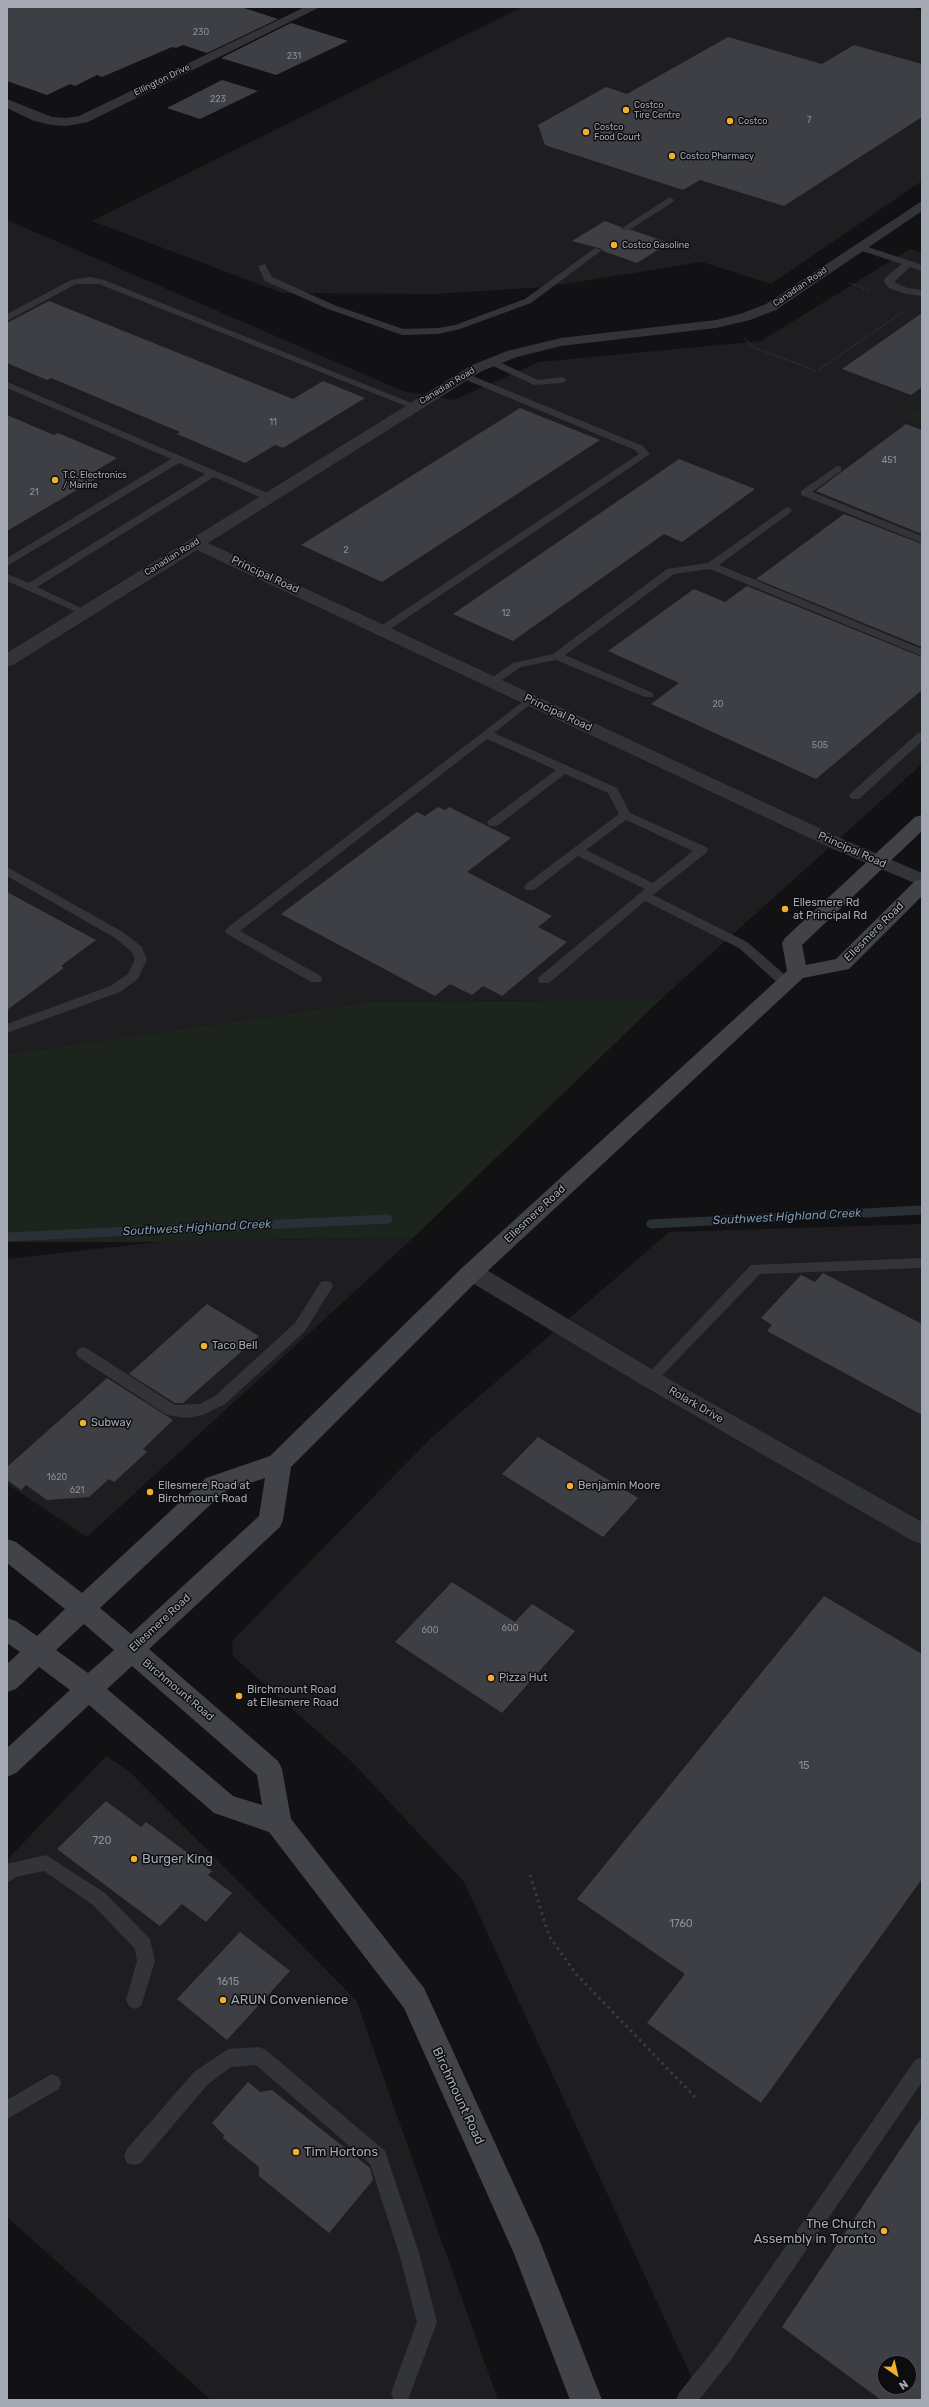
<!DOCTYPE html>
<style>
body{margin:0}
#map{position:relative;width:929px;height:2407px;overflow:hidden;background:#121214;font-family:Rubik,sans-serif}
canvas{display:block}
.frame{position:absolute;inset:0;border:8px solid #a4a9b4;pointer-events:none}
.north{position:absolute;left:877px;top:2355px;width:40px;height:40px;box-sizing:border-box;background:#0d0d0f;border:1px solid #494b51;border-radius:50%;rotate:146deg;font-size:11px;font-weight:700;line-height:16px;text-align:center;color:#a4a9b4}
.north::after{content:'';display:block;margin:auto;width:14px;height:18px;background:#f0af2e;clip-path:polygon(50% 0,100% 100%,50% 72%,0 100%)}
</style>
<div id="map">
<canvas width="929" height="2407"></canvas>
<div class="frame"></div>
<div class="north">N</div>
</div>
<script>
const g = document.querySelector('canvas').getContext('2d');
g.lineJoin = 'round';
function paint(path, color) { g.fillStyle = color; g.fill(path, 'evenodd'); }
const poly = rows => new Path2D(rows.map(r => 'M' + r).join(''));
function trace(path, color, width, dash) { g.strokeStyle = color; g.lineWidth = width; g.lineCap = dash ? 'butt' : 'round'; g.setLineDash(dash || []); g.stroke(path); }
function label(font, color, halo, rows, align = 'center') {
  g.font = font + ' Rubik,sans-serif'; g.lineWidth = 3; g.setLineDash([]); g.textBaseline = 'middle'; g.strokeStyle = halo; g.fillStyle = color; for (const [text, x, y, turn = 0] of rows) {
    g.save(); g.translate(x, y); g.rotate((+turn || 0) * Math.PI / 180); g.textAlign = isNaN(turn) ? turn : align; if (halo) g.strokeText(text, 0, 0); g.fillText(text, 0, 0); g.restore();
  }
}
const built = poly([
 [522,7,914,7,922,11,922,181,771,284,702,262,546,287,433,294,282,293,92,221],
 [7,220,403,391,454,400,539,362,761,341,910,249,922,253,922,764,661,999,368,1002,7,1054],
 [922,1224,922,2400,702,2400,464,1882,353,1763,233,1656,232,1641,431,1438,669,1232],
 [885,2363,909,2363,909,2387,885,2387],
 [414,1237,87,1537,7,1484,7,1259,158,1242],
 [106,1756,129,1771,356,2000,498,2400,211,2400,7,2217,7,1860]
]);
const green = poly([
 [922,405,922,425,904,419],
 [661,999,414,1237,158,1242,7,1242,7,1054,368,1002]
]);
const stream = poly([
 [651,1224,922,1210],
 [7,1237,388,1219]
]);
const building = poly([
 [7,7,241,7,278,19,207,53,183,45,176,48,172,47,102,77,97,75,75,86,70,84,47,95,7,81],
 [291,23,348,41,276,75,221,58],
 [728,37,822,64,854,45,922,64,922,117,784,206,700,180,683,190,545,145,538,125,606,87,627,94],
 [222,80,258,91,200,119,167,108],
 [605,221,621,227,622,229,632,230,669,243,637,263,603,251,602,249,572,241],
 [49,301,293,399,323,381,365,398,283,448,275,445,245,463,177,434,180,432,51,378,47,380,7,363,7,323],
 [922,313,922,387,911,395,842,369],
 [520,408,600,440,382,582,301,545],
 [7,415,54,435,58,433,117,458,94,472,102,475,7,531],
 [906,424,922,430,922,534,816,491],
 [679,459,755,489,682,542,664,534,513,641,453,614],
 [844,514,922,544,922,647,756,579],
 [747,586,922,657,922,690,816,779,651,704,679,683,608,651,694,589,725,602],
 [438,807,445,810,449,807,511,838,467,872,552,916,538,927,567,942,502,996,483,986,472,995,450,984,435,996,281,914,417,812,425,816],
 [7,892,96,940,61,966,64,968,7,1010],
 [823,1273,922,1324,922,1415,767,1331,772,1325,761,1318,801,1275,815,1282],
 [207,1304,259,1336,183,1403,175,1403,129,1374],
 [107,1378,173,1420,143,1449,147,1452,114,1482,109,1479,89,1497,47,1500,26,1485,21,1490,7,1480,7,1467],
 [538,1437,638,1498,603,1537,502,1474],
 [452,1582,515,1622,532,1604,575,1631,502,1713,395,1642],
 [824,1596,922,1654,922,1879,761,2103,647,2023,685,1974,577,1899],
 [106,1801,141,1827,146,1822,212,1871,208,1875,232,1893,206,1922,182,1904,160,1926,57,1849],
 [240,1932,290,1971,227,2040,177,1999],
 [248,2082,260,2092,272,2090,370,2168,373,2180,329,2233,259,2176,259,2167,223,2138,224,2135,212,2123],
 [922,2117,922,2400,881,2400,782,2327],
 [885,2363,909,2363,909,2387,885,2387]
]);
const pathFar1 = poly([
 [849,283,871,291],
 [745,339,752,347,817,371,904,311]
]);
const path = poly([
 [530,1875,549,1936,576,1974,695,2097]
]);
const service = poly([
 [670,197,674,200,673,202,629,230,622,228,670,197],
 [856,245,862,245,922,265,922,271,910,267,894,282,907,288,922,290,922,296,906,294,889,288,884,282,885,278,902,264,856,249,856,245],
 [595,248,602,250,531,303,460,329,438,334,402,335,328,309,265,281,258,266,265,264,272,277,334,305,403,329,438,328,455,325,525,299,595,248],
 [90,277,104,280,419,406,411,408,99,284,76,284,7,321,7,314,71,280,90,277],
 [489,360,495,360,538,380,562,377,567,380,562,383,534,385,489,364,489,360],
 [459,373,465,373,643,446,650,454,386,632,378,632,378,628,639,454,635,450,459,377,459,373],
 [7,382,272,495,273,497,268,500,264,499,214,477,37,587,90,612,85,615,81,614,7,581,7,574,29,583,205,474,179,463,7,566,7,558,171,459,7,388,7,382],
 [837,466,841,467,841,471,812,492,922,536,922,543,801,495,801,491,837,466],
 [787,507,792,510,791,512,719,565,922,649,922,656,710,569,674,574,565,655,653,693,653,697,645,697,556,660,521,667,496,684,488,684,486,682,513,663,553,654,667,569,708,563,787,507],
 [529,697,535,700,533,702,494,733,617,788,630,813,706,847,708,850,706,853,653,895,747,942,791,980,792,983,791,986,781,986,739,948,645,901,549,983,539,983,538,980,539,977,645,889,578,856,534,890,526,890,524,887,526,884,619,814,608,793,565,774,497,826,489,826,487,823,489,820,556,770,487,739,240,931,321,976,322,979,321,982,311,982,227,934,225,931,227,928,529,697],
 [626,820,693,851,653,883,586,850,626,820],
 [922,732,922,741,859,799,851,799,849,796,851,793,918,733,922,732],
 [7,867,123,932,142,947,147,959,138,979,120,992,7,1033,7,1024,110,986,128,974,135,959,132,952,115,938,7,876,7,867],
 [922,1258,922,1268,760,1274,655,1383,645,1383,643,1379,751,1265,922,1258],
 [326,1281,331,1282,333,1286,305,1331,225,1404,203,1415,187,1418,167,1415,78,1357,76,1353,78,1349,83,1347,88,1349,175,1405,200,1404,215,1396,295,1323,321,1282,326,1281],
 [46,1855,105,1893,150,1939,155,1961,141,2006,135,2009,129,2006,126,2000,137,1961,135,1949,93,1905,44,1871,16,1877,7,1883,7,1864,46,1855],
 [259,2047,266,2050,385,2151,419,2253,437,2322,408,2400,394,2400,391,2393,417,2322,399,2253,370,2164,256,2065,231,2067,208,2084,141,2163,134,2165,127,2163,124,2156,127,2149,194,2072,228,2049,259,2047],
 [922,2057,922,2082,730,2361,699,2400,676,2400,679,2393,716,2347,915,2060,922,2057],
 [52,2074,59,2077,61,2083,59,2089,7,2119,7,2100,52,2074]
]);
const minor = poly([
 [305,7,320,7,88,122,67,126,52,125,34,121,7,108,7,99,52,117,67,118,79,116,305,7],
 [922,201,922,211,776,310,750,320,716,328,561,346,517,357,482,371,208,543,847,841,922,873,922,886,833,849,197,550,13,665,7,666,7,653,472,365,507,351,561,338,716,320,740,314,766,304,922,201],
 [472,1264,480,1266,658,1373,922,1522,922,1544,913,1541,642,1385,464,1278,461,1272,464,1266,472,1264]
]);
const secondary = poly([
 [922,815,922,831,802,945,806,965,836,959,915,881,922,879,922,896,849,969,803,978,480,1278,291,1467,283,1520,280,1527,149,1649,278,1761,282,1769,291,1819,424,1988,539,2239,602,2400,570,2400,515,2256,404,2008,269,1832,214,1813,89,1705,16,1773,7,1777,7,1748,70,1690,39,1667,16,1689,7,1692,7,1664,20,1652,7,1643,7,1618,16,1621,37,1636,65,1609,7,1563,7,1539,16,1542,82,1593,206,1478,270,1456,464,1266,787,971,782,943,785,938,915,817,922,815],
 [265,1478,259,1516,131,1634,100,1608,224,1492,265,1478],
 [84,1624,114,1650,88,1673,56,1650,84,1624],
 [132,1666,257,1775,262,1805,233,1796,107,1689,132,1666]
]);
const markers = [
 [626,110,4,"#f0af2e"],
 [730,121,4,"#f0af2e"],
 [586,132,4,"#f0af2e"],
 [672,156,4,"#f0af2e"],
 [614,245,4,"#f0af2e"],
 [55,480,4,"#f0af2e"],
 [785,909,4,"#f0af2e"],
 [204,1346,4,"#f0af2e"],
 [83,1423,4,"#f0af2e"],
 [570,1486,4,"#f0af2e"],
 [150,1492,4,"#f0af2e"],
 [491,1678,4,"#f0af2e"],
 [239,1696,4,"#f0af2e"],
 [134,1859,4,"#f0af2e"],
 [223,2000,4,"#f0af2e"],
 [296,2152,4,"#f0af2e"],
 [884,2231,4,"#f0af2e"]
];
const numberNames = [
 ["230",201,32],
 ["231",294,56],
 ["223",218,99],
 ["7",809,120],
 ["11",273,422],
 ["451",889,460],
 ["21",34,492],
 ["2",346,550],
 ["12",506,613],
 ["20",718,704],
 ["505",820,745],
 ["1620",57,1477],
 ["621",77,1490],
 ["600",510,1628],
 ["600",430,1630]
];
const farStreetnames = [
 ["Ellington Drive",162,80,-26],
 ["Canadian Road",800,287,-34],
 ["Canadian Road",447,386,-31],
 ["Canadian Road",172,557,-32]
];
const farPoinames = [
 ["Costco",634,105],
 ["Tire Centre",634,115],
 ["Costco",738,121],
 ["Costco",594,127],
 ["Food Court",594,137],
 ["Costco Pharmacy",680,156],
 ["Costco Gasoline",622,245],
 ["T.C. Electronics",63,475],
 ["/ Marine",63,485]
];
const streetNames = [
 ["Principal Road",265,575,25],
 ["Principal Road",558,713,25],
 ["Principal Road",852,850,24],
 ["Ellesmere Road",874,932,-45],
 ["Ellesmere Road",535,1214,-43],
 ["Rolark Drive",696,1405,30],
 ["Ellesmere Road",160,1623,-43],
 ["Birchmount Road",178,1690,40]
];
const poiNames = [
 ["Ellesmere Rd",793,903],
 ["at Principal Rd",793,916],
 ["Taco Bell",212,1346],
 ["Subway",91,1423],
 ["Ellesmere Road at",158,1486],
 ["Birchmount Road",158,1499],
 ["Benjamin Moore",578,1486],
 ["Pizza Hut",499,1678],
 ["Birchmount Road",247,1690],
 ["at Ellesmere Road",247,1703]
];
const nearNumbernames = [
 ["15",804,1766],
 ["720",102,1841],
 ["1760",681,1924],
 ["1615",228,1982]
];
const waterNames = [
 ["Southwest Highland Creek",787,1217,-3],
 ["Southwest Highland Creek",197,1228,-3]
];
const nearPoinames = [
 ["Burger King",142,1859],
 ["ARUN Convenience",231,2000],
 ["Tim Hortons",304,2152],
 ["The Church",876,2224,"right"],
 ["Assembly in Toronto",876,2239,"right"]
];
const nearStreetnames = [
 ["Birchmount Road",458,2096,65]
];
paint(built, '#1e1e21');
paint(green, '#1d241d');
trace(stream, '#293137', 9);
paint(building, '#3e3f44');
trace(pathFar1, '#393b40', 1.5, [1, 2]);
trace(path, '#393b40', 3, [2.5, 4]);
paint(service, '#333439');
paint(minor, '#333439');
paint(secondary, '#414349');
for (const [x, y, r, color] of markers) { const dot = new Path2D(); dot.arc(x, y, r, 0, 2 * Math.PI); g.fillStyle = color; g.fill(dot); trace(dot, '#0d0d0f', 1.5); }
label('9px', '#8a8e98', null, numberNames);
label('9px', '#a4a9b4', '#0d0d0f', farStreetnames);
label('9px', '#a4a9b4', '#0d0d0f', farPoinames, 'left');
label('11px', '#a4a9b4', '#0d0d0f', streetNames);
label('11px', '#a4a9b4', '#0d0d0f', poiNames, 'left');
label('11px', '#8a8e98', null, nearNumbernames);
label('italic 12px', '#7a97b0', '#0d0d0f', waterNames);
label('13px', '#a4a9b4', '#0d0d0f', nearPoinames, 'left');
label('13px', '#a4a9b4', '#0d0d0f', nearStreetnames);
</script>
